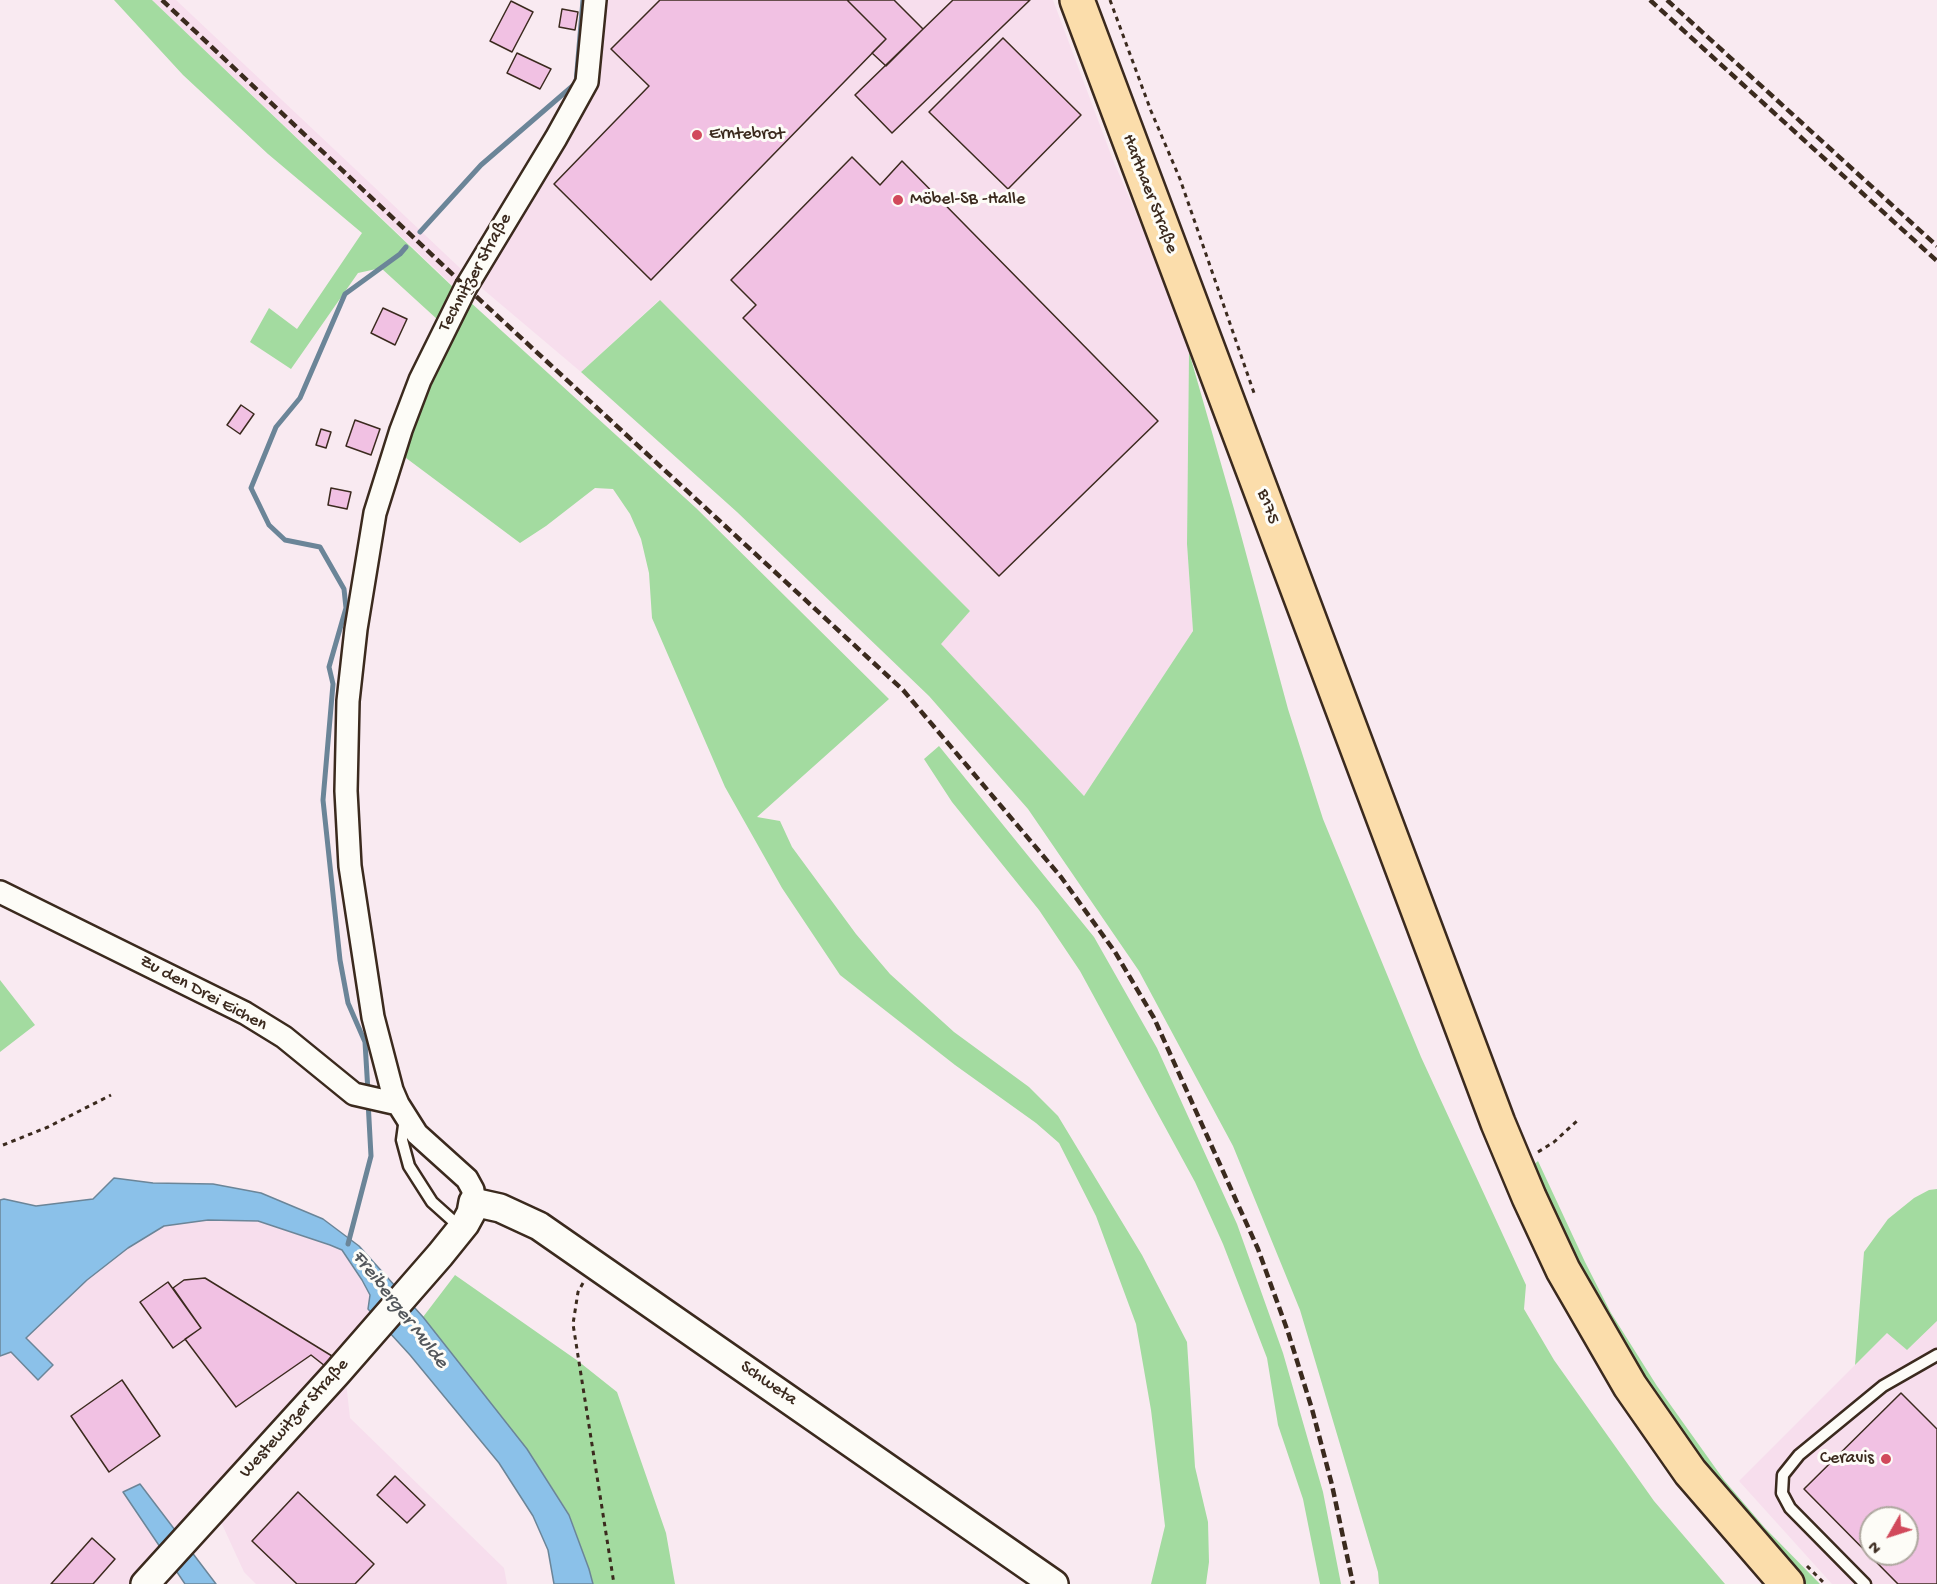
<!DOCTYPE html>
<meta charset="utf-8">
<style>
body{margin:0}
#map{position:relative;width:1937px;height:1584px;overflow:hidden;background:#f9eaf1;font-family:"Gochi Hand",sans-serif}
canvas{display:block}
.north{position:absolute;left:1859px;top:1506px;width:60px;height:60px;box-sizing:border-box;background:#fdfcf7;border:2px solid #afa8a0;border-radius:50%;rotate:231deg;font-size:16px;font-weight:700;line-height:24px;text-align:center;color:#3b2a1e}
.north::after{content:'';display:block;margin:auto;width:21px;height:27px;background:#d1495b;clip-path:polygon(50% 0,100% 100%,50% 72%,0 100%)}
</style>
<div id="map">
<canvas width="1937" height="1584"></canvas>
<div class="north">N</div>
</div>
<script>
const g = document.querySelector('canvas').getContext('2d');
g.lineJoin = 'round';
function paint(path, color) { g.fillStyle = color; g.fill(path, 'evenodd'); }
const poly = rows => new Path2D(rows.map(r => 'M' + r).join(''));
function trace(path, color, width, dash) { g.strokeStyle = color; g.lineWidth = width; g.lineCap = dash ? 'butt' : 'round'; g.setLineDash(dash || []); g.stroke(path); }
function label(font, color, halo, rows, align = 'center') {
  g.font = font + ' "Gochi Hand",sans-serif'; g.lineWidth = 6; g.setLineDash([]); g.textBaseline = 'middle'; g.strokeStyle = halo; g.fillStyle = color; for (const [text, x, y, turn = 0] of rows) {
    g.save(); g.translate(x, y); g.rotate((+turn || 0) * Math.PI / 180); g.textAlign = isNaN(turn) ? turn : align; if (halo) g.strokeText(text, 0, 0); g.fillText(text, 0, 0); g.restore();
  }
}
const built = poly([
 [152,0,176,0,478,285,592,92,599,68,601,35,607,0,1053,0,1113,160,1155,257,1189,352,1187,544,1193,631,1084,796,940,644,970,611,659,300,581,372,478,285,469,301],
 [208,1220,258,1221,342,1250,370,1295,368,1309,391,1334,346,1382,350,1418,504,1568,507,1584,256,1584,244,1572,221,1522,161,1584,0,1584,0,1356,11,1352,37,1380,26,1338,86,1280,128,1248,164,1226],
 [1937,1321,1937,1584,1832,1584,1739,1481,1888,1332,1907,1350],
 [1871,1518,1907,1518,1907,1554,1871,1554]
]);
const green = poly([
 [114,0,152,0,455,289,438,320,381,268,358,273,291,369,250,342,269,308,297,329,362,233,268,154,183,75],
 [660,300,970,611,941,644,1084,796,1193,631,1187,544,1189,352,1234,509,1288,709,1323,819,1421,1057,1526,1285,1524,1309,1554,1360,1654,1501,1725,1584,1379,1584,1378,1572,1300,1310,1233,1146,1139,971,1028,809,929,696,737,512,581,372],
 [469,301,696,508,889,699,757,817,780,821,792,847,856,934,890,974,954,1032,1029,1087,1058,1116,1142,1255,1187,1342,1195,1467,1208,1522,1209,1562,1206,1584,1151,1584,1165,1526,1151,1410,1136,1324,1096,1216,1059,1143,1036,1123,955,1065,840,975,782,888,725,787,652,618,649,573,641,539,630,514,613,489,595,488,546,526,520,543,402,455,447,345],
 [939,746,1094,937,1157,1048,1237,1224,1283,1353,1323,1492,1341,1584,1320,1584,1303,1499,1278,1425,1267,1358,1223,1244,1195,1182,1080,971,1039,910,952,802,924,759],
 [0,980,35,1025,0,1052],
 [1538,1161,1585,1262,1611,1313,1657,1386,1724,1480,1765,1528,1820,1584,1800,1584,1741,1518,1607,1324,1530,1168],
 [1937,1189,1937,1321,1907,1350,1887,1333,1855,1365,1864,1252,1888,1219,1914,1198,1929,1190],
 [455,1275,578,1361,617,1392,666,1533,675,1584,593,1584,589,1569,569,1514,527,1449,423,1317]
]);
const water = poly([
 [114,1178,153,1183,213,1184,261,1193,323,1219,359,1246,423,1317,527,1449,569,1515,589,1569,593,1584,554,1584,548,1550,533,1516,499,1463,410,1355,368,1309,370,1295,362,1280,342,1250,330,1245,258,1221,208,1220,164,1226,128,1248,87,1280,26,1338,53,1365,38,1380,11,1352,0,1356,0,1200,4,1199,36,1206,93,1199,114,1178],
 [140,1484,216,1584,185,1584,123,1492,140,1484]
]);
const stream = poly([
 [420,232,481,165,576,83,583,0],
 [368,1092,365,1042,348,1003,340,960,323,800,333,684,329,667,346,608,344,589,320,547,285,540,269,525,251,488,276,427,300,398,345,294,400,254,406,247],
 [348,1244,371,1156,368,1101]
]);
const building = poly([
 [660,0,847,0,886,39,651,280,554,184,649,86,611,49,660,0],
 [847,0,894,0,923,29,886,66,872,53,886,39,847,0],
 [953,0,1030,0,892,133,855,95,953,0],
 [511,1,533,12,512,52,490,41,511,1],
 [562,9,578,12,575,30,559,27,562,9],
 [1003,38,1081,115,1008,189,929,112,1003,38],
 [517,53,551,69,540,89,507,73,517,53],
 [852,157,880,185,902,161,1158,421,999,576,743,318,756,305,731,280,852,157],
 [383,308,407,319,395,345,371,333,383,308],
 [241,405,254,414,240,434,227,425,241,405],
 [355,420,380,429,371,455,346,446,355,420],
 [321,429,331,432,326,448,316,445,321,429],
 [331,488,351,492,347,509,328,505,331,488],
 [205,1278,332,1356,325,1366,311,1355,236,1407,185,1339,201,1328,173,1288,184,1280,205,1278],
 [168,1282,201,1328,173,1348,140,1302,168,1282],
 [122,1380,160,1436,109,1472,71,1416,122,1380],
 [1901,1393,1937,1429,1937,1584,1898,1584,1804,1489,1901,1393],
 [1871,1518,1907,1518,1907,1554,1871,1554,1871,1518],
 [395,1476,425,1505,407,1523,377,1495,395,1476],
 [298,1492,374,1564,355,1584,297,1584,252,1541,298,1492],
 [92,1538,115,1559,93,1584,51,1584,92,1538]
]);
const path = poly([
 [1110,0,1151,111,1180,179,1254,393],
 [3,1145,48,1127,111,1095],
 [1538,1152,1554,1142,1578,1120],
 [583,1283,578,1292,573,1324,614,1584],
 [1807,1566,1825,1584]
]);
const service = poly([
 [405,1118,402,1140,409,1166,432,1202,461,1228],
 [1865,1584,1790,1508,1782,1493,1783,1475,1799,1455,1883,1386,1937,1355]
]);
const minor = poly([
 [0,892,245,1013,284,1037,354,1094,398,1104],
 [473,1202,473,1190,467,1179,417,1134,398,1104,392,1090,373,1017,350,866,346,791,348,701,356,629,375,513,401,430,420,380,466,287,556,138,587,82,595,0]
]);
const tertiary = poly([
 [145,1584,337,1373,440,1255,465,1224,471,1213,473,1202,500,1208,539,1226,1054,1584]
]);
const primary = poly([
 [1077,0,1498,1123,1529,1197,1563,1270,1630,1386,1690,1472,1787,1584]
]);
const rail = poly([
 [162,0,466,287,903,690,1061,877,1115,952,1154,1018,1258,1249,1288,1332,1312,1409,1332,1485,1353,1584],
 [1650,0,1937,261],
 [1667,0,1937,246]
]);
const markers = [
 [697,135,6,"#d1495b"],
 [898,200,6,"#d1495b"],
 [1886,1459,6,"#d1495b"]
];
const poiNames = [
 ["Erntebrot",709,135],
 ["Möbel-SB -Halle",910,200],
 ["Ceravis",1874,1459,"right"]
];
const streetNames = [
 ["Harthaer Straße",1149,194,69],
 ["Technitzer Straße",476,273,-61],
 ["B175",1267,507,70],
 ["Zu den Drei Eichen",203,994,28],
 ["Schweta",768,1384,35],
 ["Westewitzer Straße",295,1419,-48]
];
const waterNames = [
 ["Freiberger Mulde",399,1310,52]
];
paint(built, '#f7deed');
paint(green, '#a3dba0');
paint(water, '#8bc1e9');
trace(water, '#6b8598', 1.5);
trace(stream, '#6b8598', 5);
paint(building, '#f1c1e3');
trace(building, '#3b2a1e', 1.5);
trace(service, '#3b2a1e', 15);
trace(minor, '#3b2a1e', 26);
trace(tertiary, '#3b2a1e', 32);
trace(primary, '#3b2a1e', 38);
trace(path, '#3b2a1e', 3, [4.5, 4.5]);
trace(service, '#fdfcf7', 10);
trace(minor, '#fdfcf7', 21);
trace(tertiary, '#fdfcf7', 27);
trace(primary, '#fbddab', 33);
trace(rail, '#3b2a1e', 4.5, [9, 4.5]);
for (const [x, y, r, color] of markers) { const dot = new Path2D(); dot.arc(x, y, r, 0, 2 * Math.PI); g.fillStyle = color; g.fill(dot); trace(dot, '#fdfcf7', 2); }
label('18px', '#3b2a1e', '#fdfcf7', poiNames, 'left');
label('18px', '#3b2a1e', '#fdfcf7', streetNames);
label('italic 20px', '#53575b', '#fdfcf7', waterNames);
</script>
